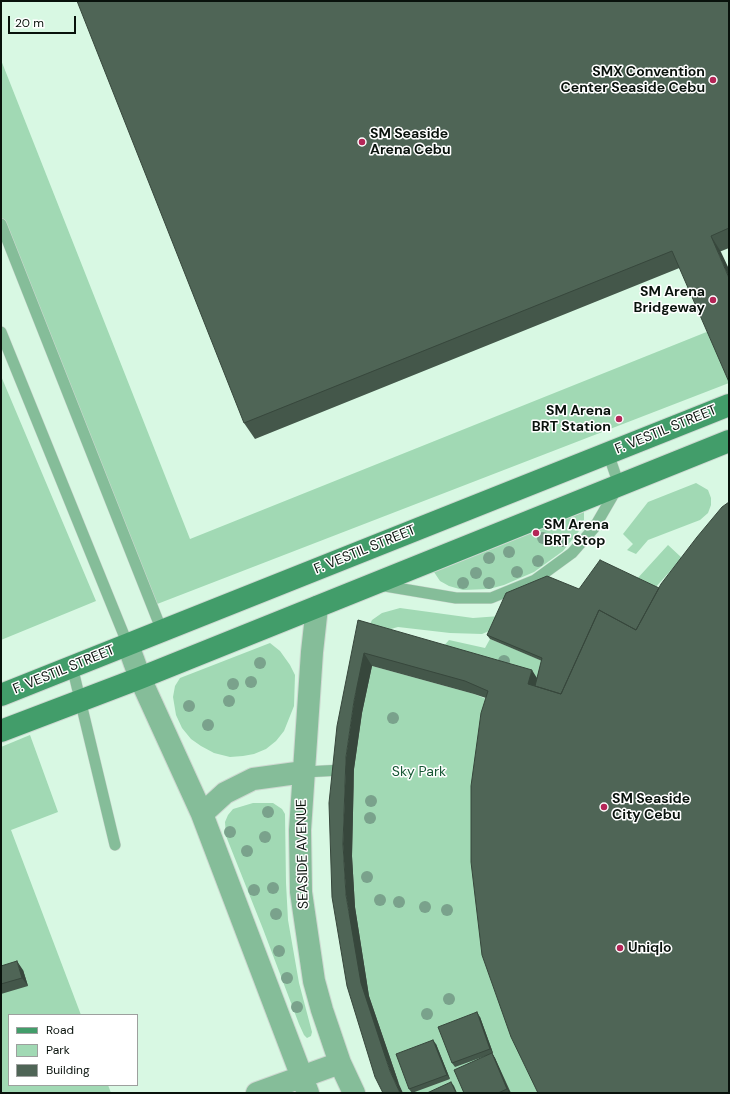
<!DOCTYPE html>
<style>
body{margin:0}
#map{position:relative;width:730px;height:1094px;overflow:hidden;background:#f4fef7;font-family:"DM Sans",sans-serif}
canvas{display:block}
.frame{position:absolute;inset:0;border:2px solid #09120c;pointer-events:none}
.legend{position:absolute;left:8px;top:1014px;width:130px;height:72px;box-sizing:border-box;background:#fff;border:1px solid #9da09e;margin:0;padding:5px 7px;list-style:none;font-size:12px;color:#09120c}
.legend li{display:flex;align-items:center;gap:8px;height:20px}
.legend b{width:20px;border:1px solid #9da09e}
.scale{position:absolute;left:8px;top:16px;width:68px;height:18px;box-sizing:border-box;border:2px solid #09120c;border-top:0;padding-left:5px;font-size:12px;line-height:14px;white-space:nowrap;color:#09120c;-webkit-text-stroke:3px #fff;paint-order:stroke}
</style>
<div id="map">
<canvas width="730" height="1094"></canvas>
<div class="frame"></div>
<ul class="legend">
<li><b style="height:5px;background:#429d6a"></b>Road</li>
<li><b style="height:11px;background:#a1d9b4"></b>Park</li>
<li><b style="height:11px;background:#4f6556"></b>Building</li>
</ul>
<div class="scale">20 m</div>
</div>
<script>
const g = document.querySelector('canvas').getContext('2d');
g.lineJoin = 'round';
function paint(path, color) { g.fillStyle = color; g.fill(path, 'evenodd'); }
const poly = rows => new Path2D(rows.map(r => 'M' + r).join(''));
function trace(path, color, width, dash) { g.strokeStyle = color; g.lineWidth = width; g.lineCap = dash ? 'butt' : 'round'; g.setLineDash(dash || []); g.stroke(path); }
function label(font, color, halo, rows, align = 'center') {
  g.font = font + ' "DM Sans",sans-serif'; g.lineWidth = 3; g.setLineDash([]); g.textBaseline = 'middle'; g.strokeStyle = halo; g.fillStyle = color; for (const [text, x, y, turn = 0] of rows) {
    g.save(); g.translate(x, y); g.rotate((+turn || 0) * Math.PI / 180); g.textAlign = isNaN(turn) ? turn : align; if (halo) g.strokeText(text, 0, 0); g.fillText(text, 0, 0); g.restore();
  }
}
const built = poly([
 [1,1,729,1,729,1093,1,1093],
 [9,1015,137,1015,137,1085,9,1085]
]);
const green = poly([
 [1,60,190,539,709,331,729,372,729,383,152,606,1,224],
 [1,376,96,601,1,640],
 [696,483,708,490,711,498,711,505,708,513,700,520,648,540,636,554,627,550,633,544,623,534,648,502],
 [584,512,584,520,579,531,563,551,534,572,504,585,489,589,463,590,449,586,440,581,434,572],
 [668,545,682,558,654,589,636,580],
 [400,608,473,618,500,616,494,629,482,634,450,633,398,627,387,630,366,633,372,620,382,613],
 [490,639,545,662,540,683,442,648,449,640,485,648],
 [270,643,280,651,290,665,295,675,294,706,284,731,276,741,266,749,254,754,243,756,230,757,214,753,201,746,191,739,182,728,176,715,173,697,175,686,180,678],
 [372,666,474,694,496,703,540,1093,403,1093,399,1084,369,996,355,907,352,856,354,769,362,713],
 [30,735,58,812,11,830,81,1015,9,1015,9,1085,108,1085,111,1093,1,1093,1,747],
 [253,803,273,803,282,809,285,814,286,883,288,920,299,983,312,1032,311,1036,307,1038,304,1035,299,1024,263,929,226,836,225,822,228,815,233,809]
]);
const lane = poly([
 [1,224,162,631],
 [1,332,128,645],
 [379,585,456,598,491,598,535,580,572,553,594,528,619,485,608,453],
 [72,666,115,845],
 [304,772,342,770]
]);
const street = poly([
 [317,607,312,652,300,830,301,892,314,981,322,1010,340,1063,354,1093],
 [128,645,140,678,202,814,308,1093],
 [202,814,225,793,253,779,304,772],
 [257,1093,340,1063]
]);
const secondary = poly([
 [1,695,729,405],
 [1,731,140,678,729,441]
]);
const trees = [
 [543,538],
 [562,541],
 [509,552],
 [489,558],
 [538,561],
 [517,572],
 [476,573],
 [463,583],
 [489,583],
 [504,661],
 [260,663],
 [251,682],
 [233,684],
 [229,701],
 [189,706],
 [393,718],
 [208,725],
 [371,801],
 [268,812],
 [370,818],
 [230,832],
 [265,837],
 [247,851],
 [367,877],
 [273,888],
 [254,890],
 [380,900],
 [399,902],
 [425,907],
 [447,910],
 [276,914],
 [279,951],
 [287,978],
 [449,999],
 [297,1007],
 [427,1014]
];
const wall = poly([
 [729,1,729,248,255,439,244,423],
 [659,588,729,1093,486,698,474,694,372,666,362,713,354,769,352,856,355,907,369,996,399,1084,347,986,358,620,537,678,542,661,490,639,487,635,579,589],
 [1,966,23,970,28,986,1,994],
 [480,1017,493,1053,492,1053,495,1058,511,1093,464,1093,491,1054,455,1067,452,1063],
 [436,1044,450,1079,412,1093,409,1089]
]);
const shadedWall = poly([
 [711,236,721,252,729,269,729,278],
 [364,653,372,666,362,713,354,769,352,856,355,907,369,996,399,1084,403,1093,400,1093,390,1071,361,983,346,895,343,844,346,757,354,701],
 [532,670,540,683,537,693,528,684],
 [17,961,23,970,28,986,22,978],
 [477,1012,480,1017,493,1053,490,1049],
 [433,1040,436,1044,450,1079,447,1075],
 [492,1053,495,1058,510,1093,507,1089],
 [451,1082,454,1086,457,1093,456,1093]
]);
const building = poly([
 [77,1,729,1,729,228,711,236,729,278,729,382,672,251,244,423,77,1],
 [729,502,729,1093,538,1093,511,1037,482,955,471,862,471,786,481,713,488,691,465,681,364,653,354,701,346,757,343,844,346,895,361,983,390,1071,400,1093,383,1093,375,1077,347,986,332,897,329,803,337,726,358,620,532,670,528,684,561,694,599,610,636,630,661,584,697,537,722,507,729,502],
 [600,560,659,588,636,630,599,610,561,694,535,686,542,658,487,635,506,593,547,576,579,589,600,560],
 [17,961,22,978,1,984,1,966,17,961],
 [477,1012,490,1049,452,1063,438,1027,477,1012],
 [433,1040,447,1075,409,1089,396,1054,433,1040],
 [492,1053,507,1089,498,1093,464,1093,454,1070,492,1053],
 [451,1082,456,1093,427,1093,451,1082]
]);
const markers = [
 [713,80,4,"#b42557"],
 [362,142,4,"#b42557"],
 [713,300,4,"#b42557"],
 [619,419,4,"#b42557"],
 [536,533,4,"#b42557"],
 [604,807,4,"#b42557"],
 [620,948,4,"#b42557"]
];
const poiNames = [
 ["SMX Convention",705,72,"right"],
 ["Center Seaside Cebu",705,88,"right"],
 ["SM Seaside",370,134],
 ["Arena Cebu",370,150],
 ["SM Arena",705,292,"right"],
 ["Bridgeway",705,308,"right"],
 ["SM Arena",611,411,"right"],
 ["BRT Station",611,427,"right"],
 ["SM Arena",544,525],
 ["BRT Stop",544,541],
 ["SM Seaside",612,799],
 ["City Cebu",612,815],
 ["Uniqlo",628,948]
];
const streetNames = [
 ["F. VESTIL STREET",666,430,-22],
 ["F. VESTIL STREET",365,550,-22],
 ["F. VESTIL STREET",64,670,-22],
 ["SEASIDE AVENUE",303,854,-91]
];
const parkNames = [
 ["Sky Park",419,772]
];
paint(built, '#d8f8e3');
paint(green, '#a1d9b4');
trace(lane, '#ced8d1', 12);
trace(street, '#ced8d1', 24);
trace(secondary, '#ced8d1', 24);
trace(lane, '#85bd99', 11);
trace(street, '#85bd99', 22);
trace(secondary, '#429d6a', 22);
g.fillStyle = '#7aa28c';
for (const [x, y] of trees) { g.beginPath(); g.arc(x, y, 6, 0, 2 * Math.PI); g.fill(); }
paint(wall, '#44574a');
paint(shadedWall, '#37473c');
paint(building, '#4f6556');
trace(building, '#37473c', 1);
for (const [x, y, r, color] of markers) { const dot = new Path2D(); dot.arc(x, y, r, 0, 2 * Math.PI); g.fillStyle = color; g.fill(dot); trace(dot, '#fff', 1.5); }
label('bold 14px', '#09120c', '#fff', poiNames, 'left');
label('14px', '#09120c', '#fff', streetNames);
label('14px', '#175735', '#fff', parkNames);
</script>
